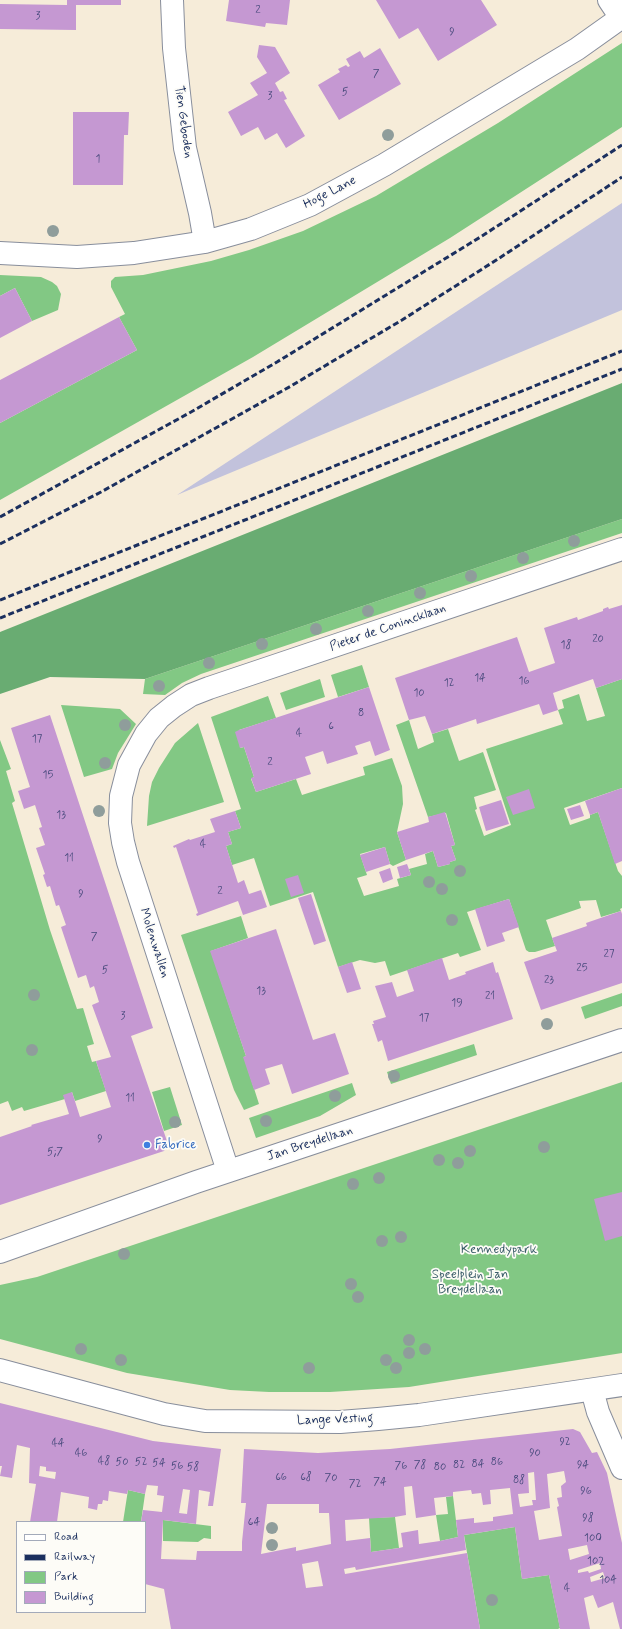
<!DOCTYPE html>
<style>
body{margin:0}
#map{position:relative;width:622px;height:1629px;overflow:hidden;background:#f6ecd9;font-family:Mynerve,sans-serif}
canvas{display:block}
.legend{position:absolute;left:16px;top:1521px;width:130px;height:92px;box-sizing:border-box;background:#fdfcf7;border:1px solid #a3aaba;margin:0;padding:5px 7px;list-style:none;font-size:12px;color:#1b2f5e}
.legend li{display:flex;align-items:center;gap:8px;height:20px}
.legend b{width:20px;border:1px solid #a3aaba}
</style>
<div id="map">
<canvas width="622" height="1629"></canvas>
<ul class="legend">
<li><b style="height:5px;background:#fff"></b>Road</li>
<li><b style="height:5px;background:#1b2f5e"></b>Railway</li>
<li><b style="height:11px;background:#82c884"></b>Park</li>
<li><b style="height:11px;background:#c598d2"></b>Building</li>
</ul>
</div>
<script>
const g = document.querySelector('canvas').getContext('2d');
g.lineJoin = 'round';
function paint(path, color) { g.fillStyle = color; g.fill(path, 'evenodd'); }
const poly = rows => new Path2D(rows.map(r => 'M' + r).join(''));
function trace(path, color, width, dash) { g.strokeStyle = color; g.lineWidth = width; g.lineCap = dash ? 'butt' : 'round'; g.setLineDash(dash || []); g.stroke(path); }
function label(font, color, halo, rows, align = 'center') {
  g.font = font + ' Mynerve,sans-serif'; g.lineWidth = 3.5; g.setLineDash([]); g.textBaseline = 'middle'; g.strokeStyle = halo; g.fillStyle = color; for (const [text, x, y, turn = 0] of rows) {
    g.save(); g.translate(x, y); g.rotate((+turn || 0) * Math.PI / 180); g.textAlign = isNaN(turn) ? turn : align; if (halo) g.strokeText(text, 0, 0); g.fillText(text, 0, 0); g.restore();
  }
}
const industrial = poly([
 [622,203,622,310,177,495]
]);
const green = poly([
 [622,43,622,127,450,238,253,357,0,500,0,423,137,350,119,317,125,314,111,287,111,281,115,277,143,275,211,261,249,250,303,231,376,196,498,123],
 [0,275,41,277,52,282,57,286,61,294,58,310,32,321,15,288,0,296],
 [622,519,622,533,201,674,182,683,165,695,143,694,145,679],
 [362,665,369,687,338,697,331,675],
 [320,679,325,697,286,710,280,693],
 [622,679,622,788,564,808,570,825,590,818,590,815,598,812,618,871,622,876,622,908,620,909,621,911,601,917,596,900,579,901,581,908,546,920,555,946,535,952,529,952,526,950,509,899,467,912,481,950,460,957,458,953,390,976,385,961,375,963,360,960,338,967,313,892,270,906,254,858,232,865,226,846,232,844,228,832,241,828,235,811,241,809,211,717,268,696,276,718,239,730,240,748,244,747,254,777,251,779,256,792,296,779,302,795,365,775,363,767,392,758,402,786,403,804,397,832,406,860,393,866,390,864,385,847,360,854,367,875,357,878,364,896,399,886,397,879,411,875,409,869,427,864,425,854,433,851,438,867,450,864,450,862,456,860,451,846,455,845,446,813,428,817,396,725,409,720,418,749,434,742,432,734,448,729,459,761,483,752,496,790,474,797,477,809,475,810,484,836,511,825,486,749,563,724,558,710,564,708,562,700,579,694,587,721,605,716,596,688],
 [61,705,120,709,136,724,118,753,112,769,84,777],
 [198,723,224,802,147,826,149,796,152,782,159,768,175,743],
 [0,740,11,769,6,771,15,801,12,803,50,930,77,1009,83,1008,94,1044,87,1046,92,1062,96,1061,106,1091,75,1101,72,1092,65,1099,24,1111,22,1107,12,1111,8,1101,0,1104],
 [241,916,248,938,211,951,246,1056,244,1057,259,1104,244,1110,234,1090,181,935],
 [622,993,622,1006,585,1019,581,1007],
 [474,1044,477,1055,391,1084,387,1072],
 [622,1082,622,1353,409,1387,330,1392,269,1392,230,1390,127,1373,0,1339,0,1285,37,1277],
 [352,1083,356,1095,320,1116,256,1138,249,1118],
 [170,1087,182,1125,164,1131,152,1092],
 [128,1490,145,1494,141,1522,123,1522],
 [453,1496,458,1537,440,1541,436,1515,448,1514,446,1497],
 [395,1517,399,1548,371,1552,369,1518],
 [163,1520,211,1526,211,1539,204,1538,198,1542,163,1541],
 [515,1527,522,1579,549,1575,560,1628,558,1629,480,1629,464,1535]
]);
const forest = poly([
 [622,383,622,519,145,679,50,677,0,694,0,632]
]);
const building = poly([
 [67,0,121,0,121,5,76,5,76,30,0,29,0,4,67,5],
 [229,0,290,0,287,25,266,23,265,27,226,21],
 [376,0,481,0,497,25,438,61,418,28,399,39],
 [259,45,275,47,290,73,275,83,280,92,283,91,287,99,284,100,305,136,286,148,277,133,265,140,258,127,241,136,228,112,258,95,250,83,267,73,257,57],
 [380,48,401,84,339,120,318,85,340,72,338,69,346,65,348,67,350,66,346,59,360,51,364,58],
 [73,112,129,112,128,135,124,135,123,185,73,185],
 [15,288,32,321,0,338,0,296],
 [119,317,137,350,0,423,0,380],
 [622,605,622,679,596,688,593,679,553,693,558,710,543,715,539,704,477,724,476,719,432,734,425,716,409,720,395,678,517,637,529,672,555,663,544,628,577,617,578,620,603,611,603,609,608,607,609,609],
 [369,687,390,750,375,756,370,741,355,746,358,754,327,764,323,751,305,757,311,774,256,792,251,778,254,777,244,747,240,748,235,732,239,730],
 [50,715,153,1028,131,1036,168,1144,164,1151,0,1205,0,1137,32,1126,31,1125,69,1114,63,1095,72,1092,80,1117,111,1107,96,1061,111,1057,92,1005,99,1002,94,986,90,988,86,975,78,978,61,927,66,925,59,905,56,906,50,886,47,887,43,875,45,874,36,848,45,845,39,828,42,827,35,805,24,809,18,791,30,787,11,728],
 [622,788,622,861,615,864,598,812,590,815,585,801],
 [529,789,535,808,513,815,506,797],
 [501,800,509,824,486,831,479,807],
 [580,805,584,816,571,820,567,809],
 [235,811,241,828,228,832,232,844,226,846,238,883,244,880,249,894,261,890,267,907,243,915,238,901,197,916,196,914,198,913,176,847,174,848,173,846,189,839,190,840,215,832,210,819],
 [445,812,455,845,451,846,456,860,450,862,450,864,438,867,433,851,406,860,397,832,429,822,428,817],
 [385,847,390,864,366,872,360,855],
 [407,864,411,875,400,878,397,867],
 [390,868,393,879,383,883,379,872],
 [298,875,304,893,291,897,285,879],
 [311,894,326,941,314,945,298,898],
 [509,899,519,927,502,933,505,941,487,947,475,909],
 [621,911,622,914,622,983,541,1010,524,962,557,951,552,938,587,926,586,923],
 [276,929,313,1040,335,1033,349,1074,292,1094,282,1064,265,1069,270,1084,254,1090,243,1057,246,1056,210,951],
 [442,958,449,980,466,974,465,972,493,962,496,973,498,972,513,1019,388,1061,382,1040,378,1042,372,1024,374,1024,373,1021,386,1017,375,986,392,982,397,997,414,991,407,970],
 [352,962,361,989,347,993,338,967],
 [622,1192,622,1236,605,1241,594,1199],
 [0,1403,153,1441,221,1449,213,1506,208,1506,210,1492,199,1490,196,1524,163,1520,161,1559,196,1560,197,1551,242,1551,242,1542,246,1503,241,1503,244,1449,318,1453,390,1449,573,1429,580,1432,592,1453,597,1452,607,1473,622,1543,622,1629,620,1629,613,1602,598,1608,593,1595,584,1598,590,1629,560,1629,549,1575,522,1579,515,1527,464,1535,466,1550,356,1570,355,1567,344,1569,345,1574,467,1553,480,1629,171,1629,164,1589,145,1584,145,1522,141,1522,143,1510,162,1512,164,1496,157,1495,158,1486,147,1485,145,1494,128,1490,127,1494,109,1491,108,1501,103,1500,102,1504,98,1504,97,1510,88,1508,89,1497,61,1492,57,1522,30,1522,36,1484,29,1483,30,1448,17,1445,12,1478,0,1476,2,1466,0,1466],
 [40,1466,46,1467,46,1471,56,1472,55,1479,39,1476],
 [564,1471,566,1482,561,1486,562,1497,557,1498,559,1506,557,1507,562,1536,539,1540,534,1511,550,1508,547,1474],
 [534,1472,536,1500,532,1500,533,1505,520,1507,518,1494,529,1493,528,1473],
 [412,1486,416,1518,436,1515,434,1498,453,1496,453,1492,471,1490,472,1494,481,1493,483,1505,491,1504,490,1490,510,1488,513,1514,493,1517,493,1521,474,1523,474,1518,456,1520,458,1537,440,1541,419,1544,418,1530,401,1533,403,1547,399,1548,371,1552,370,1538,346,1541,345,1520,395,1517,406,1515,404,1487],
 [183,1489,190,1490,187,1514,179,1513],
 [267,1504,319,1504,319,1513,329,1513,331,1544,296,1551,296,1547,261,1554],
 [587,1545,589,1554,570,1560,568,1549],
 [318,1561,323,1586,306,1588,302,1564],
 [600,1563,601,1569,589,1573,588,1571,578,1573,578,1570],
 [603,1572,605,1578,591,1582,590,1577]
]);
const minor = poly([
 [172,0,174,48,185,148,200,213,205,242],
 [609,0,621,18],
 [0,253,77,257,134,253,205,242,251,229,310,205,384,165,577,49,622,17],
 [228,1171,128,862,123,842,120,823,121,796,129,765,146,734,159,718,174,706,191,695,209,688,622,549],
 [0,1252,196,1182,622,1040],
 [0,1370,164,1414,205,1421,340,1422,378,1419,419,1415,622,1385],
 [592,1390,598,1412,622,1468]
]);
const rail = poly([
 [0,517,191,412,277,362,482,236,622,145],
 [0,544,101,492,291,386,402,320,498,259,622,177],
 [0,600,622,351],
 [0,618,622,369]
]);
const trees = [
 [388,135],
 [53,231],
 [574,541],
 [523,558],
 [471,576],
 [420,593],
 [368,611],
 [316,629],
 [262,644],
 [209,663],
 [159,686],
 [125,725],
 [105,763],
 [99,811],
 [460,871],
 [429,882],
 [442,889],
 [452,920],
 [34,995],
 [547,1024],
 [32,1050],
 [394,1076],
 [335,1096],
 [266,1121],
 [175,1122],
 [544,1147],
 [470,1151],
 [439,1160],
 [458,1163],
 [379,1178],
 [353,1184],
 [401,1237],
 [382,1241],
 [124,1254],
 [351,1284],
 [358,1297],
 [409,1340],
 [81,1349],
 [425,1349],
 [409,1353],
 [121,1360],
 [386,1360],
 [309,1368],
 [396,1368],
 [272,1528],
 [272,1545],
 [492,1600]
];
const markers = [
 [147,1145,4,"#3f7fe0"]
];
const numberNames = [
 ["2",258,11],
 ["3",38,17],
 ["9",452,33],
 ["7",376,75],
 ["5",345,93],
 ["3",270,97],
 ["1",98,160],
 ["20",598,640],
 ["18",566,646],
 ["14",480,679],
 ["16",524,682],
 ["12",449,684],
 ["10",419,694],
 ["8",361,714],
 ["6",331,727],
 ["4",299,734],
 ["17",37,740],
 ["2",270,763],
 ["15",48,776],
 ["13",61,816],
 ["4",203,845],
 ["11",69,859],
 ["2",220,892],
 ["9",81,895],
 ["7",94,938],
 ["27",609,955],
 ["25",582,969],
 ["5",105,971],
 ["23",549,981],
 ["13",261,992],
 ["21",490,997],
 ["19",457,1004],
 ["3",123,1017],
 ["17",424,1019],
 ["11",130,1099],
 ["9",100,1140],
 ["5;7",55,1153],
 ["92",565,1443],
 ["44",58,1444],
 ["46",81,1454],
 ["90",535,1454],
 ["48",104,1462],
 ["50",122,1463],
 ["52",141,1463],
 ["86",497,1463],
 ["54",159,1464],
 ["84",478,1465],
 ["78",420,1466],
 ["82",459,1466],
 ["94",583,1466],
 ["56",177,1467],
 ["76",401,1467],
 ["58",193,1468],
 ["80",440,1468],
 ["66",281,1478],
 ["68",306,1478],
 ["70",331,1479],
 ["88",519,1481],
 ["74",380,1483],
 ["72",355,1485],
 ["96",586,1492],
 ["98",588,1519],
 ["64",254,1523],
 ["100",593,1539],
 ["102",596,1562],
 ["104",608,1581],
 ["4",567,1589]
];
const streetNames = [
 ["Tien Geboden",183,122,82],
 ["Hoge Lane",330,193,-27],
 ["Pieter de Conincklaan",388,628,-19],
 ["Molenwallen",154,943,72],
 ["Jan Breydellaan",310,1144,-18],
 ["Lange Vesting",335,1420,-2]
];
const shopNames = [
 ["Fabrice",155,1145]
];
const parkNames = [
 ["Kennedypark",499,1250],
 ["Speelplein Jan",470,1275],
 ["Breydellaan",470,1290]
];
paint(industrial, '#c2c2dc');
paint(green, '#82c884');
paint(forest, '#69ac72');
paint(building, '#c598d2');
trace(minor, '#888e9c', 24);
trace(minor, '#fff', 22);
trace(rail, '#1b2f5e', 3, [6, 3]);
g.fillStyle = '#8f9d9b';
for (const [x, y] of trees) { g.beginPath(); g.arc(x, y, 6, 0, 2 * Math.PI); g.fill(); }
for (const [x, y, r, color] of markers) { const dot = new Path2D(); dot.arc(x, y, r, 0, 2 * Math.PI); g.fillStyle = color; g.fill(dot); trace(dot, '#fdfcf7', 1.5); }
label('11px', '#46497b', null, numberNames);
label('13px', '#1b2f5e', '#fdfcf7', streetNames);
label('13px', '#366cbe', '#fdfcf7', shopNames, 'left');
label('13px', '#3a5d69', '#fdfcf7', parkNames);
</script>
